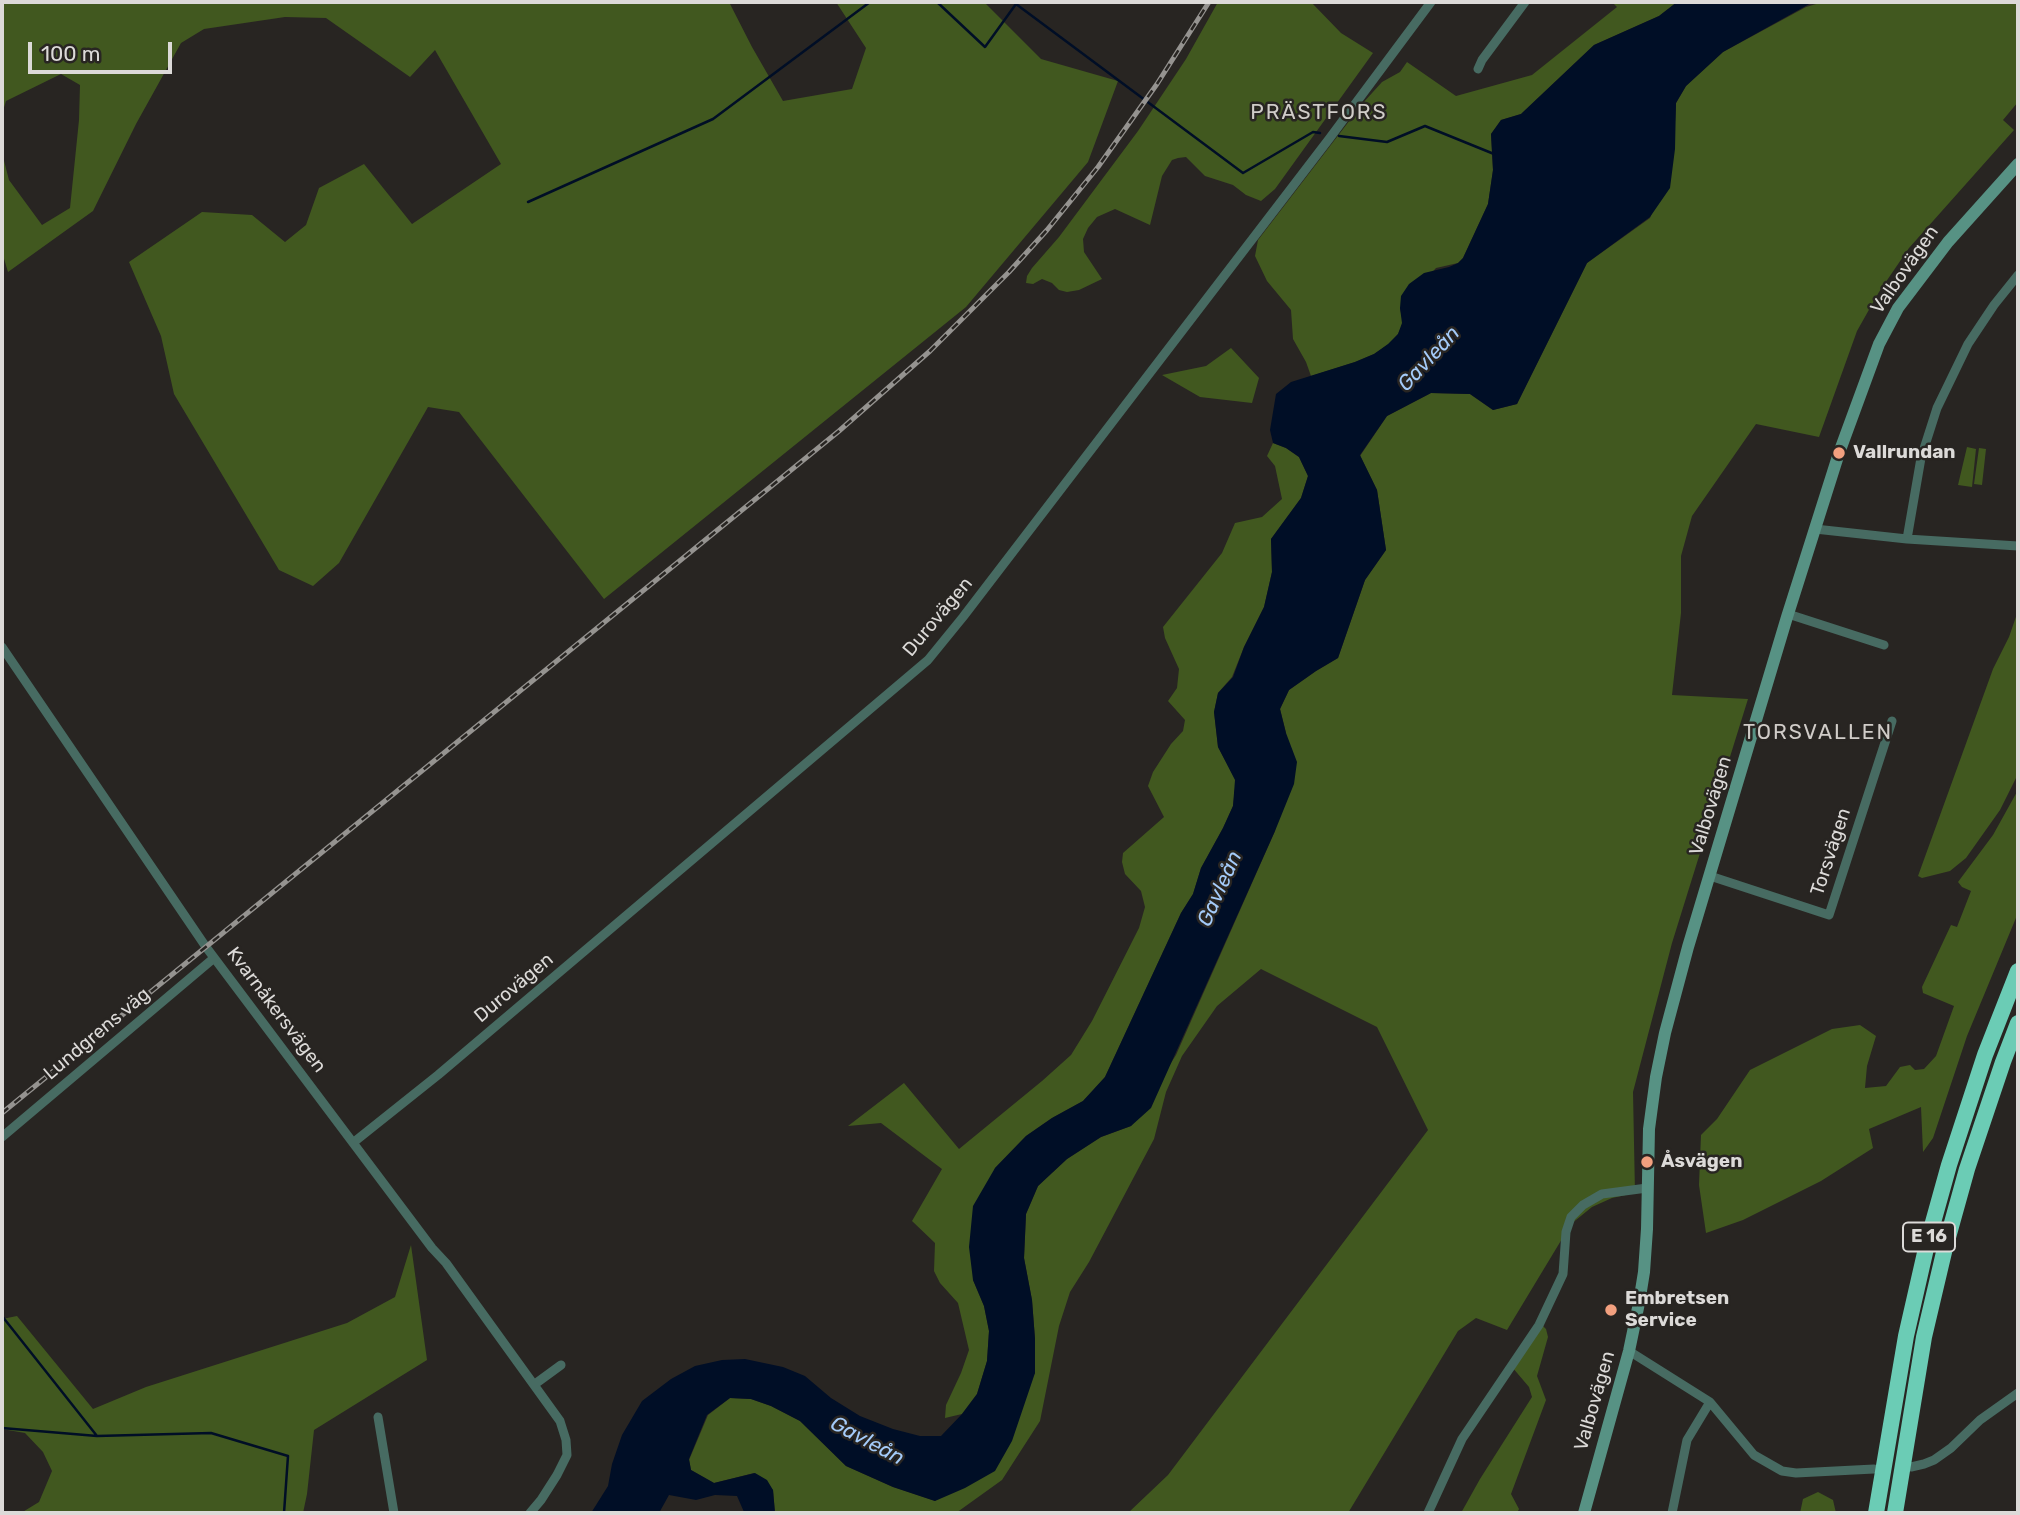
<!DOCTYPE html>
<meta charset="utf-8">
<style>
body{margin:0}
#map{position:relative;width:2020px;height:1515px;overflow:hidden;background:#282522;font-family:Rubik,sans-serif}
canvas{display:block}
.frame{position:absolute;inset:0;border:4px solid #dcdad8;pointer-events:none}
.scale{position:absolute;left:28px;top:42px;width:144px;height:32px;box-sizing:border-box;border:4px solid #dcdad8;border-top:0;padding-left:9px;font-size:21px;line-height:24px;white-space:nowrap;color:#dcdad8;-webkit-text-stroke:5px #282522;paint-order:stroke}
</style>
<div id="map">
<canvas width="2020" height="1515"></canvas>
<div class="frame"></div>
<div class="scale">100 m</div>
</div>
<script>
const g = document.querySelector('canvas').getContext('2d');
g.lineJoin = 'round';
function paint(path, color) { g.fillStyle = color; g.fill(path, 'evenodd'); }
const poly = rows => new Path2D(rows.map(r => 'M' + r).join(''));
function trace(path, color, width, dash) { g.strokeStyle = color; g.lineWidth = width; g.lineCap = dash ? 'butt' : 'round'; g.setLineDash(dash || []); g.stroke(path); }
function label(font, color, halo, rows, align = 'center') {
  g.font = font + ' Rubik,sans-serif'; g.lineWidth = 5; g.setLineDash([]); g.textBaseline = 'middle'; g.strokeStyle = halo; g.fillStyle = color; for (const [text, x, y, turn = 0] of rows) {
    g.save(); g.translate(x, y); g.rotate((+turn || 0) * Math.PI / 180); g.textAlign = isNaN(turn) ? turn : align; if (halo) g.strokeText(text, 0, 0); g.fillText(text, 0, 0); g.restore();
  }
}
const green = poly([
 [2,2,729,2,752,47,783,101,852,89,866,48,836,2,984,2,1041,59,1118,81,1088,162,966,307,604,599,459,412,428,407,339,563,313,586,279,570,174,394,161,336,129,262,202,212,252,215,285,242,306,225,319,188,364,164,412,224,501,164,435,50,410,77,326,18,285,17,204,29,181,43,136,124,93,211,8,272,2,252,2,153,9,180,42,225,70,208,79,120,80,85,61,74,6,101,2,114],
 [1218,2,1311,2,1341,33,1373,53,1275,189,1261,201,1246,195,1233,185,1205,176,1186,157,1178,158,1172,160,1162,176,1150,225,1115,209,1097,217,1088,228,1083,239,1084,252,1102,279,1079,290,1067,292,1059,290,1052,283,1042,279,1033,284,1026,283,1027,276,1032,268,1059,237,1138,131,1186,59],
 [1612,2,1677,2,1659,16,1594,45,1521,114,1501,120,1491,134,1493,170,1488,204,1463,258,1458,263,1436,268,1400,308,1403,323,1398,334,1388,345,1374,354,1355,362,1311,376,1306,362,1293,339,1291,310,1267,281,1255,256,1258,240,1363,103,1382,82,1400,72,1407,62,1456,96,1532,75,1617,7],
 [1823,2,2018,2,2018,102,2003,120,2014,130,1909,248,1879,292,1857,331,1819,437,1756,424,1692,516,1681,556,1681,613,1672,695,1748,699,1672,943,1633,1092,1635,1193,1612,1198,1592,1207,1571,1224,1507,1330,1476,1318,1458,1331,1348,1513,1128,1513,1168,1475,1428,1130,1377,1027,1261,969,1217,1006,1182,1056,1166,1092,1154,1139,1089,1262,1070,1292,1059,1326,1040,1421,1002,1480,956,1513,775,1513,773,1490,754,1473,714,1483,691,1470,689,1460,708,1415,730,1398,751,1399,771,1406,800,1421,846,1466,893,1487,935,1501,1035,1373,1035,1339,1032,1300,1024,1258,1026,1214,1038,1186,1067,1159,1101,1137,1131,1126,1176,1055,1275,831,1286,733,1280,709,1289,690,1316,671,1338,658,1365,580,1386,550,1377,490,1360,456,1387,416,1431,393,1470,394,1493,410,1517,404,1587,263,1650,218,1673,158,1676,103,1686,86,1723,52,1806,7],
 [1231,348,1259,378,1252,403,1200,397,1162,375,1206,366],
 [1273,443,1286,448,1299,457,1308,476,1301,498,1271,539,1272,572,1264,607,1244,647,1232,677,1218,693,1214,712,1218,747,1236,780,1233,806,1223,828,1201,868,1193,894,1181,913,1105,1077,1083,1101,1052,1118,1026,1136,995,1168,973,1280,984,1306,989,1331,987,1361,977,1394,962,1414,945,1418,946,1405,961,1373,969,1350,958,1303,940,1283,934,1271,935,1243,912,1221,942,1169,881,1123,848,1126,904,1083,959,1149,1042,1081,1071,1055,1092,1021,1139,928,1145,907,1141,891,1125,874,1122,862,1123,853,1164,817,1148,786,1153,772,1171,744,1183,731,1185,720,1168,701,1177,688,1179,669,1165,638,1163,627,1222,553,1235,523,1262,517,1282,499,1275,466,1267,456],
 [1967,447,1976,449,1972,487,1958,485],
 [1979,448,1986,449,1982,485,1974,484],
 [2018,611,2018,774,2000,810,1966,858,1950,871,1922,878,1918,876,1993,669,2009,637],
 [2018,790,2018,913,1967,1036,1933,1138,1923,1152,1921,1107,1869,1129,1873,1148,1821,1181,1743,1220,1706,1233,1699,1185,1701,1135,1717,1119,1750,1070,1832,1029,1860,1025,1876,1036,1867,1066,1865,1088,1886,1086,1900,1067,1910,1065,1915,1070,1924,1069,1936,1056,1954,1006,1923,993,1922,987,1951,925,1957,927,1971,891,1962,887,1958,882,1993,835],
 [411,1245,427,1360,314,1430,307,1494,303,1513,21,1513,39,1502,52,1471,43,1452,25,1433,2,1429,2,1319,17,1316,93,1409,146,1387,347,1323,395,1297],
 [1541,1324,1546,1329,1548,1337,1537,1376,1546,1400,1511,1494,1519,1509,1517,1513,1461,1513,1480,1479,1532,1397,1529,1387,1512,1367],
 [1818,1492,1833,1500,1836,1513,1800,1513,1803,1499]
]);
const water = poly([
 [1677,2,1813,2,1723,52,1686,86,1676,103,1675,149,1670,188,1650,217,1587,263,1517,404,1493,410,1470,394,1431,393,1387,416,1360,455,1377,490,1386,550,1365,580,1338,658,1316,671,1289,690,1280,709,1286,733,1297,762,1294,784,1275,831,1151,1108,1131,1126,1101,1137,1067,1159,1038,1186,1026,1214,1024,1258,1032,1300,1035,1339,1035,1373,1012,1441,995,1471,965,1488,935,1501,893,1487,846,1466,800,1421,771,1406,751,1399,730,1398,707,1415,689,1459,691,1470,714,1483,755,1473,767,1480,773,1490,775,1513,743,1513,744,1512,737,1496,715,1495,696,1500,669,1495,659,1513,591,1513,608,1486,612,1464,622,1435,642,1401,671,1379,695,1366,722,1360,745,1359,783,1367,805,1376,831,1398,860,1416,893,1429,920,1436,941,1436,962,1414,977,1394,987,1361,989,1331,984,1306,973,1280,969,1247,973,1206,995,1168,1026,1136,1052,1118,1083,1101,1105,1077,1181,913,1193,894,1201,868,1223,828,1233,806,1235,780,1218,747,1214,712,1218,693,1233,677,1244,647,1264,607,1272,572,1271,539,1301,498,1308,476,1299,457,1286,448,1273,443,1270,430,1276,394,1291,382,1355,362,1374,354,1388,344,1398,334,1402,323,1400,308,1401,296,1409,284,1424,273,1449,267,1458,263,1463,258,1488,204,1493,170,1491,134,1501,120,1521,114,1594,45,1659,16]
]);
const stream = poly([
 [937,2,985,47,1016,4,1243,173,1313,132,1320,133],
 [1339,136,1387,142,1425,126,1494,154],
 [528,202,713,119,870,2],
 [2,1316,97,1436],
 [2,1428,97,1436,211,1433,288,1456,284,1513]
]);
const street = poly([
 [1478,69,1482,60,1525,2],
 [1815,529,1907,539,2018,546],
 [1907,539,1921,458,1937,408,1968,344,1994,305,2018,275],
 [1788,614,1884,645],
 [2,647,206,947,432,1248,446,1263,560,1421,566,1440,567,1455,557,1475,541,1500,530,1513],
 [1710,876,1829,915,1892,721],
 [2,1137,214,958],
 [354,1142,438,1075,928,660,963,617,1329,139,1431,2],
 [1629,1351,1710,1402,1687,1440,1672,1513],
 [535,1384,561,1365],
 [1710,1402,1754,1455,1782,1471,1796,1473,1874,1469],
 [378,1417,394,1513],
 [1911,1467,1924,1464,1934,1460,1951,1448,1980,1420,2018,1393],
 [1428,1513,1462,1439,1539,1325,1563,1274,1566,1232,1571,1217,1583,1205,1602,1194,1647,1188]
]);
const secondary = poly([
 [1584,1513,1629,1351,1639,1303,1644,1272,1647,1229,1649,1129,1656,1077,1665,1033,1688,947,1787,617,1839,453,1879,344,1898,308,1948,242,2018,164]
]);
const highway = poly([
 [1876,1513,1906,1336,1927,1244,1949,1165,1985,1055,2018,971],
 [1895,1513,1924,1337,1945,1248,1967,1169,2003,1062,2018,1023]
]);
const rail = poly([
 [2,1113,839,431,930,351,1009,272,1047,230,1098,167,1157,84,1209,2]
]);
const markers = [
 [1839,453,7,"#f2a07f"],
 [1647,1162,7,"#f2a07f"],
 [1611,1310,7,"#f2a07f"]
];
const shields = [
 [1929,1237,52]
];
const shieldNames = [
 ["E 16",1929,1237]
];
const streetNames = [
 ["Valbovägen",1905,270,-55],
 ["Durovägen",938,617,-50],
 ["Valbovägen",1711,806,-73],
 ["Torsvägen",1831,852,-72],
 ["Durovägen",514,988,-40],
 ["Kvarnåkersvägen",276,1010,53],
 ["Lundgrens väg",97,1034,-40],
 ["Valbovägen",1595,1401,-74]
];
const poiNames = [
 ["Vallrundan",1853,453],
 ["Åsvägen",1661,1162],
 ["Embretsen",1625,1299],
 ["Service",1625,1321]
];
const neighbourhoodNames = [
 ["PRÄSTFORS",1319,113],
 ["TORSVALLEN",1818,733]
];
const waterNames = [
 ["Gavleån",1429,359,-47],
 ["Gavleån",1220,889,-66],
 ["Gavleån",867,1441,28]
];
paint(green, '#41581f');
paint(water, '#000e26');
trace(stream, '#000e26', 2.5);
trace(street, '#476b62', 9);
trace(secondary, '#579284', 12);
trace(highway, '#6bccb5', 16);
trace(rail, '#959390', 5);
trace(rail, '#282522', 2.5, [8]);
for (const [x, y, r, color] of markers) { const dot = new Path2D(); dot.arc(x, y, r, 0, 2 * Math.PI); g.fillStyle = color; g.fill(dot); trace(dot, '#282522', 2.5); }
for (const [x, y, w] of shields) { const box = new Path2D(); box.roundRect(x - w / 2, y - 14.5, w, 29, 5); g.fillStyle = '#282522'; g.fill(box); trace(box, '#dcdad8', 2); }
label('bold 18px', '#dcdad8', null, shieldNames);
label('19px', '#dcdad8', '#282522', streetNames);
label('bold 19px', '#dcdad8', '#282522', poiNames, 'left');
g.letterSpacing = '2px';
label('21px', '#d0ccc8', '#282522', neighbourhoodNames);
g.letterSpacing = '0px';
label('italic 21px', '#a4cbf9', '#282522', waterNames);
</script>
